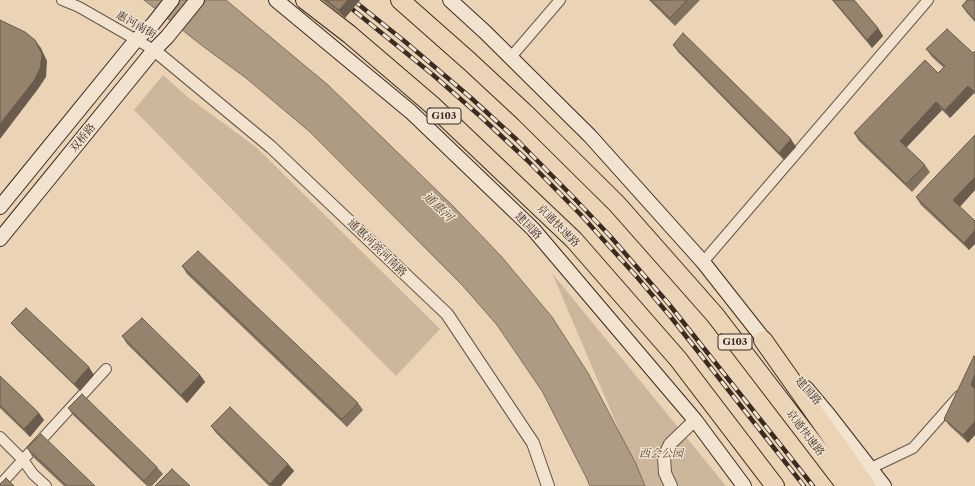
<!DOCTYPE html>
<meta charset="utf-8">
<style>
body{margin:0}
canvas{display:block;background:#ead4b5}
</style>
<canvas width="975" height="486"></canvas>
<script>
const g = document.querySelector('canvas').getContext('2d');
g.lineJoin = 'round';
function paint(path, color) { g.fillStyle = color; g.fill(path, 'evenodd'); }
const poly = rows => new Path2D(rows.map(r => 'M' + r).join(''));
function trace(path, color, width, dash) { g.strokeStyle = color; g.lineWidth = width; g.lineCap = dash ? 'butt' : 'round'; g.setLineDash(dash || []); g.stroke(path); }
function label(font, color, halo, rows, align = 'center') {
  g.font = font + ' "Libre Caslon Text","Noto Serif SC",serif'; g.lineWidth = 3; g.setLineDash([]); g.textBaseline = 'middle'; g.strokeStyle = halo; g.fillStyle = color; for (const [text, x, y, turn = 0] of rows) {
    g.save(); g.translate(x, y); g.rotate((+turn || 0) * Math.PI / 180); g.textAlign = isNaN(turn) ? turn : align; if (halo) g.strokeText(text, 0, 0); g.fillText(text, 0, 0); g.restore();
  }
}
const green = poly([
 [163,75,189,98,256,147,440,329,396,376,134,110],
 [552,273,726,486,643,486]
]);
const water = poly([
 [144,0,226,0,328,85,453,206,501,256,552,317,588,373,636,464,645,486,590,486,586,477,542,391,497,325,463,286,310,132,246,78,204,47,144,0]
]);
const minor = poly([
 [62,0,79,7,154,50],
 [511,57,560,0],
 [703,262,928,0],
 [0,437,23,460,33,474,46,486],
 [871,468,913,448,959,396],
 [0,485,106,369]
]);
const tertiary = poly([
 [154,50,271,147,447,314,533,443,548,486],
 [671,486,665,473,664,457,670,444,695,420]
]);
const secondary = poly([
 [276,0,411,112,533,229,695,420,744,486],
 [450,0,485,32,590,136,703,262,770,347],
 [0,207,136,40,153,24,172,0],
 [0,239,154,50,167,37,197,0],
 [806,388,828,414,884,486]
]);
const motorway = poly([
 [305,0,349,34,432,105,574,240,678,359,775,486],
 [400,0,469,61,525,113,617,204,715,315,846,486],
 [763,340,866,486]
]);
const rail = poly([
 [341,0,432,74,481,117,527,160,581,215,637,277,670,316,804,486],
 [353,0,403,40,470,97,517,140,573,197,610,236,668,303,813,486]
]);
const wall = poly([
 [322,0,360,0,345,18],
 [649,0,700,0,675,26],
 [832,0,854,0,878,28,883,36,872,48],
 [975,0,975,22,967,13,962,6],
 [673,45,796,147,784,160,678,52],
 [926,49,973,53,975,51,975,95,974,93,950,118,942,110,906,147,925,165,930,172,912,192,859,141,854,133,938,73,944,68,932,57],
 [975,135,975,190,960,206,969,250,921,205,916,197],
 [182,266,358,403,363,410,347,427,187,274],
 [11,323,94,375,80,391,17,330],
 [122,336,200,375,205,382,187,403,127,344],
 [974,356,968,443,950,426,944,419],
 [0,376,44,420,30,437,0,408],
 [68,408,157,467,163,474,152,486,147,486,73,415],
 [211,426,288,464,294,471,281,486,269,486,216,433],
 [27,448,95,486,64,486,32,456]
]);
const shadedWall = poly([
 [348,0,360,0,345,18,339,10],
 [878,28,883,36,872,48,867,40],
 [35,40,41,48,47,61,46,77,38,89,0,139,0,124],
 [968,86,974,93,950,118,945,110],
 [936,102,942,110,905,149,900,141],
 [791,139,796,147,784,160,779,153],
 [975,176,975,190,959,208,953,200],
 [975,230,975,244,969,250,964,243],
 [89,367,94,375,80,391,74,384],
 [975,374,975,391,971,385],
 [200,375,205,382,187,403,181,395],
 [39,413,44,420,30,437,24,429],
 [975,421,975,435,968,443,963,435],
 [288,464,294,471,281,486,271,486,270,484]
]);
const building = poly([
 [326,0,348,0,339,10,326,0],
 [651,0,687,0,670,18,651,0],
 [833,0,854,0,878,28,867,40,833,0],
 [967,0,975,0,975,20,962,6,967,0],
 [0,20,25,32,35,40,42,54,40,69,33,82,0,124,0,20],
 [947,29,973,53,975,51,975,92,968,86,945,110,936,102,900,141,925,165,906,184,854,133,925,60,938,73,945,66,926,49,947,29],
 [683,33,791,139,779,153,673,45,683,33],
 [975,135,975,177,953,200,975,221,975,230,964,243,916,197,975,135],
 [198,251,358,403,342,419,182,266,198,251],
 [26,308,89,367,74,384,11,323,26,308],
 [142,318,200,375,181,395,122,336,142,318],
 [974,356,975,357,975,374,971,385,975,389,975,421,963,435,944,419,974,356],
 [0,376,39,413,24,429,0,405,0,376],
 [82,394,157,467,144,481,68,408,82,394],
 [230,407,288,464,270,484,211,426,230,407],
 [41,434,95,486,67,486,27,448,41,434],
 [172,469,190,486,155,486,172,469],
 [6,478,14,486,0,486,0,484,6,478]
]);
const shields = [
 [444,116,34],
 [735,342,34]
];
const shieldNames = [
 ["G103",444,116],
 ["G103",735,342]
];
const streetNames = [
 ["惠河南街",136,25,30],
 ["双桥路",83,138,-51],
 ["建国路",528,226,46],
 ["京通快速路",558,226,45],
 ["通惠河滨河南路",377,248,44],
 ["建国路",808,391,49],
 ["京通快速路",805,433,53]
];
const parkNames = [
 ["西会公园",661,454]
];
const waterNames = [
 ["通惠河",438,207,43]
];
paint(green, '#ccb79c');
paint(water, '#ae9b83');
trace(water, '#806e5c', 1);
trace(minor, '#675547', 12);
trace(tertiary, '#675547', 14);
trace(secondary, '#3b2b22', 16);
trace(motorway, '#3b2b22', 20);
trace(minor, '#f1e3cf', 10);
trace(tertiary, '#f1e3cf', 12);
trace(secondary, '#f1e3cf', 14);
trace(motorway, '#ead4b5', 18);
trace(rail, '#3b2b22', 4.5);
trace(rail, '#f1e3cf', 3, [9]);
paint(wall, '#81715f');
paint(shadedWall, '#695c4d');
paint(building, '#96836e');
trace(building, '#695c4d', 1);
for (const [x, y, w] of shields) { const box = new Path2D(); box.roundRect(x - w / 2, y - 8, w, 16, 3); g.fillStyle = '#f1e3cf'; g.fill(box); trace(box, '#3b2b22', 1); }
label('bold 10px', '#3b2b22', null, shieldNames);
label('11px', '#3b2b22', '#f1e3cf', streetNames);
label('italic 11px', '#58473a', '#f1e3cf', parkNames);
label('italic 12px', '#58473a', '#f1e3cf', waterNames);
</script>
